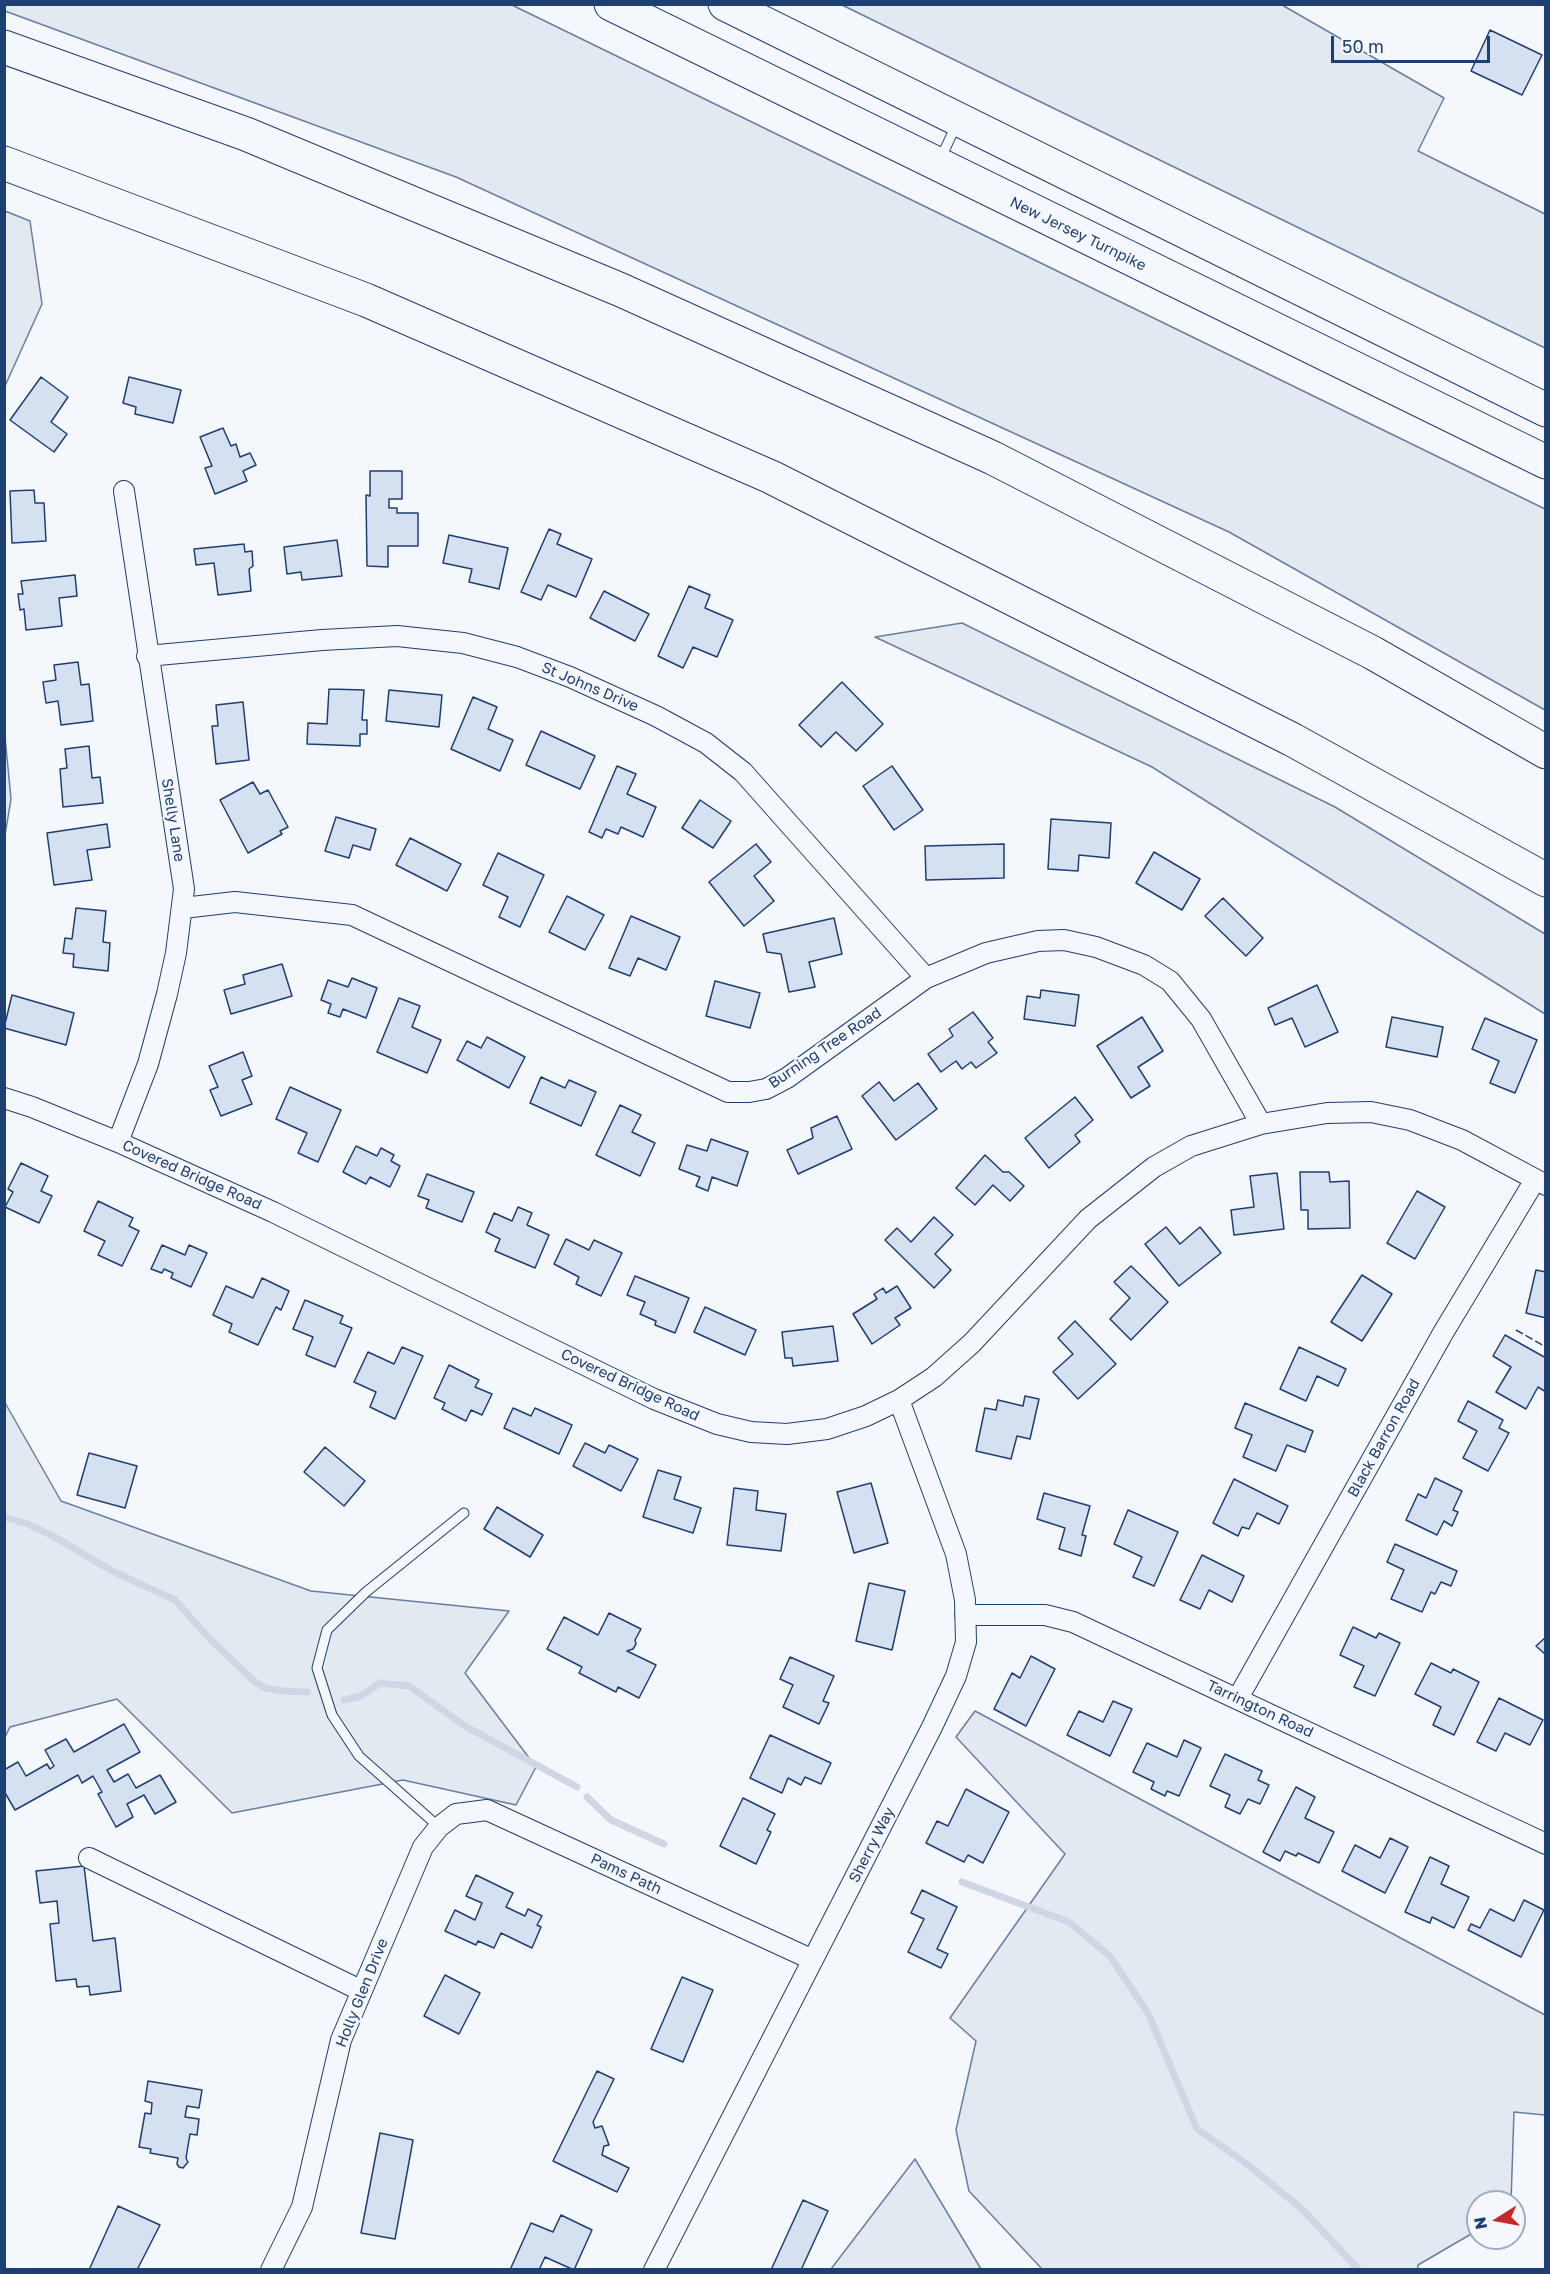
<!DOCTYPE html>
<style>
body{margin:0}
#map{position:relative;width:1550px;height:2274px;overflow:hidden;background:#f4f7fb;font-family:"Golos Text",sans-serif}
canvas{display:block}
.frame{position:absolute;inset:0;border:6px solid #1d3f73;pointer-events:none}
.north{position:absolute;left:1466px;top:2190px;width:60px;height:60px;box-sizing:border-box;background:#f4f7fb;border:2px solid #9eadc5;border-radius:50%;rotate:259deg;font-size:16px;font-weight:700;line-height:24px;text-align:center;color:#1d3f73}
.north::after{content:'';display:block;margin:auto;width:21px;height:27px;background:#c62828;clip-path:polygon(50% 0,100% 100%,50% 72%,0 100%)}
.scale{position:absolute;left:1331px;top:36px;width:159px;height:27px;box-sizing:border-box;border:3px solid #1d3f73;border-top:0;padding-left:8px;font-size:18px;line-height:21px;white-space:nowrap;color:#1d3f73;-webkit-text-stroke:4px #f4f7fb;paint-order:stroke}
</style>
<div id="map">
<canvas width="1550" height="2274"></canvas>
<div class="frame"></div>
<div class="north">N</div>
<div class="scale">50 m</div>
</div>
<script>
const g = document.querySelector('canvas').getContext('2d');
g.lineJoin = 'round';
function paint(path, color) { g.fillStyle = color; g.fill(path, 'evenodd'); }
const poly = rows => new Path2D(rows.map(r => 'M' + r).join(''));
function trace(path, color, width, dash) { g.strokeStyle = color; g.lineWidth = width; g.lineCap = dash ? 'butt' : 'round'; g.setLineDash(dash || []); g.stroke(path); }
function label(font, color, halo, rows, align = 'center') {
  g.font = font + ' "Golos Text",sans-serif'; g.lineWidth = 4.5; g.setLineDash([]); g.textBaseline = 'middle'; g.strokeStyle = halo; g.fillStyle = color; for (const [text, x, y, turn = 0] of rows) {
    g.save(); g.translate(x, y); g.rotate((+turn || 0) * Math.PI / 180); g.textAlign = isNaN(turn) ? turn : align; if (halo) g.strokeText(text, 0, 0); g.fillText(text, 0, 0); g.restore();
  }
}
const green = poly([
 [4,5,512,5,1545,509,1545,710,1229,532,456,177,5,11,4,5],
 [842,5,1282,5,1444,98,1418,151,1545,214,1545,348,842,5],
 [5,211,30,221,42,304,5,386,5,211],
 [962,623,1335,807,1545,934,1545,1014,1152,767,875,637,962,623],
 [5,737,11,799,5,835,4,835,5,737],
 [4,1401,61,1501,311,1591,509,1611,465,1673,536,1767,516,1805,403,1780,232,1813,117,1699,10,1727,5,1737,4,1401],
 [975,1711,1545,2015,1545,2115,1514,2112,1511,2202,1478,2202,1478,2230,1418,2265,1418,2269,1042,2269,969,2191,956,2130,976,2041,950,2018,1065,1854,956,1737,975,1711],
 [915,2159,981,2269,831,2269,915,2159]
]);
const stream = poly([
 [4,1517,28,1524,53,1536,112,1571,175,1600,209,1638,254,1681,265,1688,283,1691,307,1692],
 [344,1700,361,1696,380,1683,409,1686,465,1726,577,1787],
 [587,1797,611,1820,664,1844],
 [962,1882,1069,1922,1110,1956,1148,2013,1197,2129,1247,2164,1302,2209,1359,2270]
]);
const building = poly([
 [1490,30,1542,55,1522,95,1471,71,1490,30],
 [41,377,68,397,51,422,67,434,54,452,10,420,41,377],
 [129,377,181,390,173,423,135,414,136,407,123,403,129,377],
 [223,428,231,446,236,444,240,457,250,453,256,465,243,471,247,481,215,494,205,468,212,466,200,437,223,428],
 [370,471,402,471,402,499,389,499,389,508,397,508,397,513,418,513,418,546,388,546,388,567,367,566,366,495,370,496,370,471],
 [34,490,35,503,44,503,46,541,12,543,10,491,34,490],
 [549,529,561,534,557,544,592,559,576,597,548,585,541,600,521,592,549,529],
 [449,535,508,548,499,589,469,582,472,569,443,563,449,535],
 [337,540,342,576,302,580,301,572,287,574,284,547,337,540],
 [244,544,245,552,252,551,253,566,249,569,251,591,218,595,214,563,196,565,194,549,244,544],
 [75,575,77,596,59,598,62,626,26,630,24,609,20,610,18,594,23,594,21,581,75,575],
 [689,586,710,595,705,608,733,620,717,657,693,647,683,668,658,656,689,586],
 [604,591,649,614,635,641,590,618,604,591],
 [78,662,81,685,89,684,93,721,61,725,58,701,46,703,43,682,56,680,54,665,78,662],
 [842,682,883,724,856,751,836,732,821,747,799,725,842,682],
 [329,689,364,690,362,720,367,720,367,734,360,734,360,746,307,744,308,723,327,724,329,689],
 [389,690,442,695,439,727,386,721,389,690],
 [473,697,497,707,488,729,513,740,500,771,451,749,473,697],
 [243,702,249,760,216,764,212,726,218,726,216,705,243,702],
 [541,731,595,756,580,789,526,765,541,731],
 [89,746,92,778,100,777,103,803,63,807,60,769,67,768,65,749,89,746],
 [617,766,636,774,627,794,656,807,643,837,621,827,618,834,606,829,602,838,589,832,617,766],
 [892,766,923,810,894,830,863,786,892,766],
 [253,782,260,794,268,790,288,827,280,831,282,834,248,853,220,800,253,782],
 [700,800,731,821,713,848,682,828,700,800],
 [336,817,376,829,370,850,353,845,349,858,325,851,336,817],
 [1051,819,1111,823,1109,858,1079,855,1078,871,1048,869,1051,819],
 [107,824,110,847,87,850,92,880,54,885,47,833,107,824],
 [410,838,461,864,447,891,396,865,410,838],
 [756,844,771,862,754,876,774,901,744,926,709,882,756,844],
 [1004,844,1004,878,926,880,925,846,1004,844],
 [1154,852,1200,879,1182,910,1136,883,1154,852],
 [498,853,544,875,520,927,499,917,508,897,483,885,498,853],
 [567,896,604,915,585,950,549,932,567,896],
 [1223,898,1263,938,1246,956,1205,916,1223,898],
 [76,908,106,911,103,942,110,943,108,971,73,967,74,954,63,953,65,938,72,939,76,908],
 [631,916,680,937,666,970,638,958,630,976,609,968,631,916],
 [834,918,842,954,809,962,815,987,789,992,781,954,767,952,763,934,834,918],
 [282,964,292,996,231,1014,224,990,245,984,243,975,282,964],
 [352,978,377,988,366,1018,343,1009,340,1017,328,1013,331,1004,321,1000,328,980,348,987,352,978],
 [715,981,760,993,750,1028,706,1016,715,981],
 [1317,985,1338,1032,1305,1047,1292,1018,1275,1025,1268,1008,1317,985],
 [1041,990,1079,995,1075,1026,1024,1019,1027,996,1040,998,1041,990],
 [12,995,74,1013,66,1045,4,1028,12,995],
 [399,998,420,1006,412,1027,441,1040,427,1073,377,1052,399,998],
 [973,1012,993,1038,988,1042,997,1053,976,1068,971,1062,962,1069,956,1061,941,1072,928,1054,953,1036,949,1029,973,1012],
 [1142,1017,1163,1051,1138,1067,1150,1086,1131,1098,1097,1046,1142,1017],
 [1392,1017,1443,1027,1437,1057,1386,1047,1392,1017],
 [1485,1018,1537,1040,1515,1093,1490,1083,1499,1061,1472,1049,1485,1018],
 [487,1037,525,1057,509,1088,457,1060,467,1041,481,1048,487,1037],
 [243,1052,252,1076,242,1080,252,1104,221,1116,210,1090,218,1087,209,1066,243,1052],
 [541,1077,565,1088,569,1080,596,1092,581,1126,530,1103,541,1077],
 [879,1082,894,1101,918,1083,937,1109,896,1140,862,1096,879,1082],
 [290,1087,341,1110,318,1162,298,1153,307,1133,276,1119,290,1087],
 [1075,1097,1093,1120,1075,1135,1080,1142,1049,1168,1025,1138,1075,1097],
 [620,1105,641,1115,632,1132,655,1143,640,1176,596,1155,620,1105],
 [837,1116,852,1149,798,1174,787,1150,813,1138,811,1128,837,1116],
 [711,1139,748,1152,737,1186,712,1177,708,1191,696,1186,700,1177,679,1169,687,1145,707,1151,711,1139],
 [356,1146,377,1156,381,1148,394,1155,391,1161,400,1166,390,1187,370,1177,366,1184,343,1172,356,1146],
 [985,1155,1003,1172,1009,1172,1024,1186,1010,1201,993,1185,975,1205,956,1188,985,1155],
 [21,1163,48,1176,41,1191,52,1196,39,1223,5,1207,13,1192,8,1189,21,1163],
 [1300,1172,1329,1172,1330,1182,1349,1181,1350,1228,1308,1229,1308,1210,1301,1210,1300,1172],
 [1277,1173,1284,1229,1234,1235,1231,1210,1254,1207,1250,1176,1277,1173],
 [427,1174,474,1192,462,1222,426,1208,429,1200,418,1196,427,1174],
 [1417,1191,1445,1207,1415,1259,1387,1243,1417,1191],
 [98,1201,133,1218,129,1226,139,1231,122,1266,98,1255,105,1241,84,1231,98,1201],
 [518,1207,532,1213,527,1225,549,1235,535,1268,495,1251,500,1239,486,1232,494,1213,512,1221,518,1207],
 [934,1217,953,1235,935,1254,951,1270,934,1288,885,1240,897,1228,911,1242,934,1217],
 [1166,1227,1180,1244,1200,1227,1221,1253,1179,1286,1145,1244,1166,1227],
 [566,1239,589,1250,594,1240,622,1253,601,1296,576,1284,579,1277,554,1264,566,1239],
 [162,1245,185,1255,189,1245,207,1253,191,1287,171,1278,173,1273,164,1269,162,1273,151,1269,162,1245],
 [1131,1266,1168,1302,1131,1340,1110,1319,1130,1298,1114,1282,1131,1266],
 [1536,1270,1546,1272,1546,1318,1526,1313,1536,1270],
 [1362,1275,1392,1294,1362,1341,1331,1322,1362,1275],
 [635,1276,689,1298,675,1333,655,1325,656,1321,640,1314,645,1302,627,1295,635,1276],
 [262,1278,289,1291,281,1310,276,1307,258,1345,229,1332,232,1324,213,1315,226,1286,253,1298,262,1278],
 [897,1286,911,1308,895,1318,900,1325,872,1344,853,1314,877,1299,874,1294,883,1288,886,1293,897,1286],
 [305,1300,343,1316,340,1323,352,1328,335,1367,306,1355,313,1337,293,1329,305,1300],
 [705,1307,756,1330,745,1355,694,1332,705,1307],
 [1075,1321,1116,1364,1078,1399,1053,1372,1073,1354,1058,1338,1075,1321],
 [833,1326,838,1361,793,1366,792,1358,785,1358,782,1332,833,1326],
 [1505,1335,1546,1358,1546,1392,1538,1387,1526,1409,1496,1392,1511,1367,1493,1356,1505,1335],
 [402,1347,423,1356,395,1419,370,1407,376,1392,354,1382,368,1352,394,1364,402,1347],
 [1299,1347,1346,1369,1338,1386,1317,1376,1306,1401,1280,1389,1299,1347],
 [449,1365,479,1380,475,1387,492,1394,482,1415,471,1410,466,1421,442,1409,445,1403,434,1398,449,1365],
 [1025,1396,1039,1399,1030,1439,1017,1436,1011,1459,976,1451,985,1408,996,1410,998,1400,1023,1406,1025,1396],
 [1468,1401,1503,1420,1499,1428,1509,1433,1488,1471,1463,1458,1477,1431,1458,1421,1468,1401],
 [1245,1403,1313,1431,1305,1452,1287,1445,1276,1471,1243,1457,1252,1435,1235,1428,1245,1403],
 [513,1408,531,1416,535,1408,572,1425,559,1454,504,1428,513,1408],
 [585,1443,605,1453,609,1445,638,1459,621,1491,573,1466,585,1443],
 [325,1447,365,1481,344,1506,304,1472,325,1447],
 [89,1453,137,1466,125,1508,77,1495,89,1453],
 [658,1470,681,1477,674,1499,701,1508,693,1533,643,1517,658,1470],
 [1435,1478,1462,1491,1453,1510,1458,1512,1452,1526,1444,1521,1437,1535,1406,1520,1418,1494,1426,1498,1435,1478],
 [1234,1479,1288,1506,1279,1524,1257,1513,1249,1529,1242,1527,1238,1536,1213,1523,1234,1479],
 [871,1483,888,1543,854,1553,837,1492,871,1483],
 [734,1488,758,1491,756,1510,786,1514,781,1551,727,1545,734,1488],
 [1044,1493,1090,1506,1082,1535,1086,1536,1081,1556,1059,1549,1065,1528,1037,1519,1044,1493],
 [497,1507,543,1535,530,1557,484,1529,497,1507],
 [1128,1510,1178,1532,1154,1586,1133,1577,1142,1557,1114,1544,1128,1510],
 [1395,1544,1457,1571,1451,1586,1441,1582,1435,1594,1431,1592,1422,1612,1391,1599,1404,1570,1387,1562,1395,1544],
 [1202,1555,1244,1576,1232,1602,1209,1590,1200,1609,1180,1600,1202,1555],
 [869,1583,905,1591,892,1650,856,1641,869,1583],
 [609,1613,641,1629,635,1640,636,1644,633,1649,627,1651,656,1665,639,1698,618,1687,616,1692,579,1673,582,1667,547,1649,564,1617,598,1635,609,1613],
 [1353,1627,1376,1638,1379,1633,1400,1643,1375,1696,1354,1687,1364,1666,1340,1655,1353,1627],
 [1546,1637,1546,1655,1536,1646,1546,1637],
 [1031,1656,1055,1669,1026,1726,994,1709,1012,1673,1020,1678,1031,1656],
 [790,1657,834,1676,823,1701,829,1703,819,1724,783,1707,793,1685,780,1679,790,1657],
 [1431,1663,1451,1673,1453,1669,1479,1682,1454,1735,1433,1725,1441,1707,1415,1694,1431,1663],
 [1499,1698,1543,1720,1530,1745,1505,1733,1496,1751,1477,1742,1499,1698],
 [1113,1701,1132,1709,1110,1756,1067,1735,1079,1711,1103,1722,1113,1701],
 [124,1724,140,1752,107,1770,114,1782,128,1774,136,1788,160,1775,176,1802,155,1814,144,1795,127,1804,133,1817,116,1827,98,1794,102,1792,93,1776,82,1783,78,1775,15,1810,4,1791,4,1770,18,1762,26,1776,47,1764,50,1769,54,1766,45,1750,66,1739,74,1752,124,1724],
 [770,1735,831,1763,821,1784,805,1777,801,1785,788,1778,782,1793,750,1778,770,1735],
 [1184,1740,1201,1748,1179,1796,1167,1791,1165,1796,1151,1789,1154,1782,1133,1772,1147,1743,1177,1757,1184,1740],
 [1225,1754,1262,1771,1258,1780,1269,1785,1260,1804,1248,1799,1240,1814,1225,1807,1230,1795,1210,1786,1225,1754],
 [1296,1787,1315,1797,1305,1818,1334,1832,1319,1863,1298,1853,1296,1856,1285,1851,1280,1861,1263,1852,1296,1787],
 [966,1789,1009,1812,983,1863,968,1855,964,1862,926,1843,937,1821,948,1826,966,1789],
 [743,1798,775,1814,767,1830,771,1832,756,1864,720,1846,743,1798],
 [1390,1838,1408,1847,1385,1893,1342,1871,1355,1845,1380,1858,1390,1838],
 [1430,1857,1449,1866,1441,1884,1469,1897,1454,1928,1432,1917,1430,1923,1405,1912,1430,1857],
 [84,1866,93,1941,115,1938,121,1991,90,1995,89,1986,77,1987,76,1979,56,1981,50,1924,59,1923,57,1901,40,1903,36,1871,84,1866],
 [476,1875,513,1893,506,1907,525,1916,528,1909,542,1916,537,1925,541,1927,532,1948,501,1933,494,1948,478,1941,476,1945,445,1931,455,1910,475,1920,482,1903,466,1896,476,1875],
 [922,1890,957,1907,937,1949,948,1954,941,1968,908,1952,924,1919,911,1913,922,1890],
 [1524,1900,1544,1910,1521,1957,1468,1930,1471,1924,1480,1928,1490,1909,1514,1921,1524,1900],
 [445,1975,480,1993,459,2034,424,2016,445,1975],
 [682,1977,713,1990,683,2062,651,2049,682,1977],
 [597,2071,614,2079,593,2122,595,2128,602,2126,609,2145,604,2146,602,2155,629,2168,617,2192,553,2161,597,2071],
 [148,2081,202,2090,199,2108,187,2106,185,2117,199,2119,197,2135,190,2134,186,2158,188,2162,183,2168,179,2167,177,2164,178,2158,150,2153,151,2149,139,2147,145,2113,151,2114,152,2103,145,2101,148,2081],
 [380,2133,413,2140,395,2239,361,2233,380,2133],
 [803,2200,828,2211,801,2270,771,2270,803,2200],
 [118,2206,160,2225,137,2270,89,2270,118,2206],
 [561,2215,592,2230,574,2270,545,2257,539,2270,510,2270,531,2223,553,2232,561,2215]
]);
const lane = poly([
 [940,160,957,123],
 [439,1827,359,1756,332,1715,317,1668,327,1630,366,1592,464,1513]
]);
const street = poly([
 [147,656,322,640,397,636,463,643,517,657,570,677,656,716,706,743,743,772,926,978],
 [183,908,235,902,352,915,728,1092,749,1092,766,1089,787,1078,926,978,986,953,1038,941,1064,940,1096,947,1144,965,1170,981,1201,1019,1261,1124],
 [4,1098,32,1107,118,1142,273,1212,654,1399,717,1424,751,1432,787,1434,827,1429,866,1416,899,1400,934,1377,972,1343,1088,1219,1154,1167,1191,1146,1261,1124,1327,1113,1371,1112,1410,1120,1462,1140,1546,1185],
 [118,1142,148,1064,167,994,176,953,184,889,124,491],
 [965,1615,1045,1615,1073,1622,1546,1844],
 [1238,1698,1443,1333,1535,1180],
 [89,1858,362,1991],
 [271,2270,302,2207,341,2040,423,1847,439,1827,456,1814,487,1810,813,1960],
 [654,2270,932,1727,956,1676,966,1642,965,1600,956,1554,899,1400]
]);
const highway = poly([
 [611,4,1546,462],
 [725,4,1546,410],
 [4,47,246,134,621,290,993,458,1373,653,1546,752],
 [4,163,366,300,771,477,1293,740,1546,880]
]);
const fence = poly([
 [1516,1330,1546,1347]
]);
const streetNames = [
 ["New Jersey Turnpike",1078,234,26],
 ["St Johns Drive",590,687,23],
 ["Shelly Lane",173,820,81],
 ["Burning Tree Road",825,1048,-34],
 ["Covered Bridge Road",192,1175,24],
 ["Covered Bridge Road",630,1385,25],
 ["Black Barron Road",1384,1438,-61],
 ["Tarrington Road",1260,1709,25],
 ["Sherry Way",872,1845,-63],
 ["Pams Path",626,1874,25],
 ["Holly Glen Drive",362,1993,-68]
];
paint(green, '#e3e9f0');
trace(green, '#687fa3', 1.5);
trace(stream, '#cfd7e4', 7);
paint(building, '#d5e0f0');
trace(building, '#1d3f73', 1.5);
trace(lane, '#1d3f73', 11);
trace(street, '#1d3f73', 22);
trace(highway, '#1d3f73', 35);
trace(lane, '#f4f7fb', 9);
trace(street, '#f4f7fb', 20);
trace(highway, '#f4f7fb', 33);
trace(fence, '#1d3f73', 1.5, [8, 3]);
label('15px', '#1d3f73', '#f4f7fb', streetNames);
</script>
